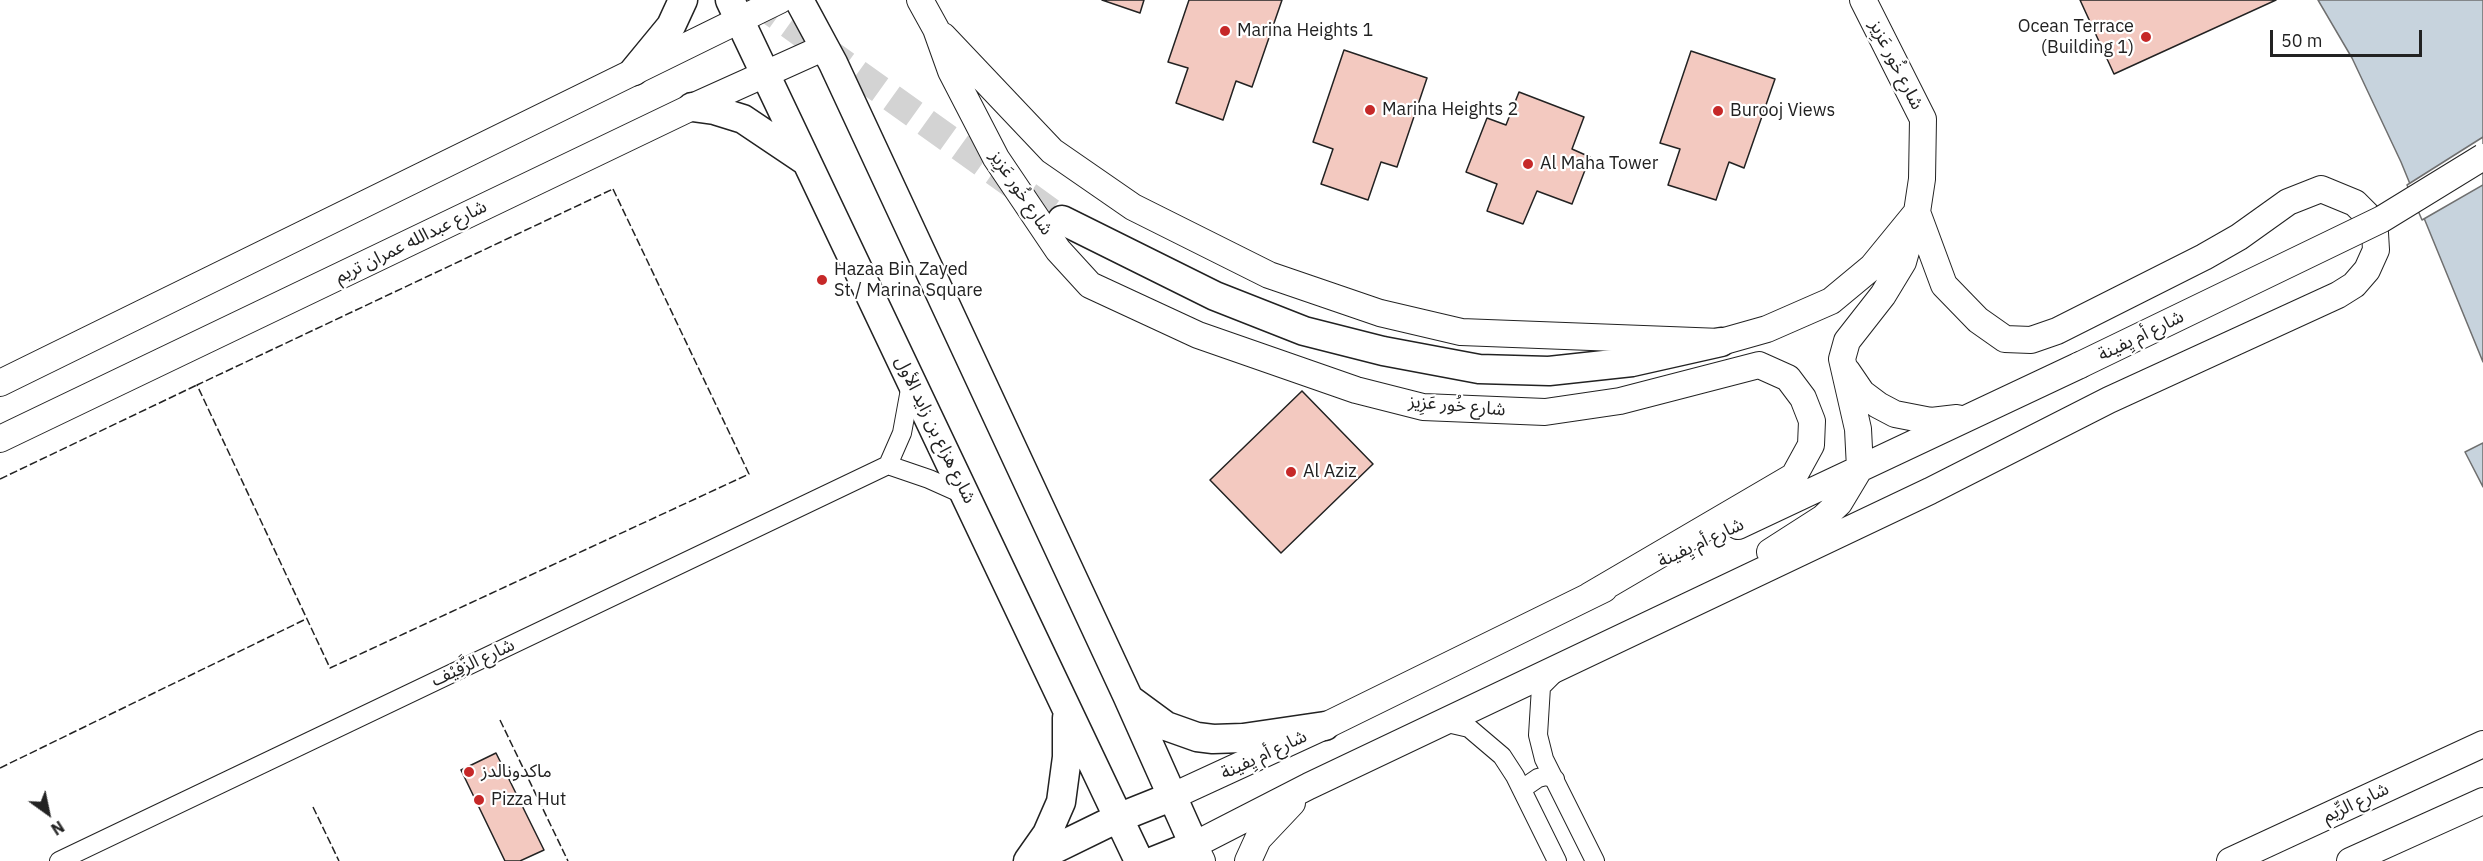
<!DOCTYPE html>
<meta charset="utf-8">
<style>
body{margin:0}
#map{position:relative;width:2483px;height:861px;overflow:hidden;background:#fff;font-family:"IBM Plex Sans",sans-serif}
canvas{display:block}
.north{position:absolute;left:18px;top:783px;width:60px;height:60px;-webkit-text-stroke:4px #fff;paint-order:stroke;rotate:147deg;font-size:16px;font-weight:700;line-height:24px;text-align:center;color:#222}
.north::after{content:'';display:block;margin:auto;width:21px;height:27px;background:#222;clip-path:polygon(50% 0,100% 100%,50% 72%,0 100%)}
.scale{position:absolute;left:2270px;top:30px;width:152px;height:27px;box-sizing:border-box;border:3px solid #222;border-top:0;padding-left:8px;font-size:18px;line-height:21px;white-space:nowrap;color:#222;-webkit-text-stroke:4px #fff;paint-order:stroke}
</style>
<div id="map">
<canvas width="2483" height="861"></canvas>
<div class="north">N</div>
<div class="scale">50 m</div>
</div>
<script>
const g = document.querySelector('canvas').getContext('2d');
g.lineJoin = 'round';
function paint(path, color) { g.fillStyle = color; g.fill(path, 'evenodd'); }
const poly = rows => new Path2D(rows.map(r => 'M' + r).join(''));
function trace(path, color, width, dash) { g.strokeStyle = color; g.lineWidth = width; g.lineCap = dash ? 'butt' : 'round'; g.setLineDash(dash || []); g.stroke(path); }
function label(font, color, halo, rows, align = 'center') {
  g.font = font + ' "IBM Plex Sans","Noto Sans Arabic",sans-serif'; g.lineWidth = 4.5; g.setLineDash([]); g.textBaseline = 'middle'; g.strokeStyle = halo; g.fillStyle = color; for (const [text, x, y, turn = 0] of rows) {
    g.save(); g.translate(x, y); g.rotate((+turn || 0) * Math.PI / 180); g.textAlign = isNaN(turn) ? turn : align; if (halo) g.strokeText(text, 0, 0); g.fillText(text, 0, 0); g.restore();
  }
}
const water = poly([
 [2318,0,2483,0,2483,362,2401,162,2352,58,2318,0],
 [2483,443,2483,487,2465,452,2483,443]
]);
const pier = poly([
 [2483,137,2483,185,2422,220,2407,185,2483,137]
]);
const building = poly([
 [1102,0,1144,0,1140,13,1102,0],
 [1189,0,1282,0,1252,87,1236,81,1223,120,1176,103,1188,68,1168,62,1189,0],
 [2080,0,2276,0,2114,74,2080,0],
 [1344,50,1427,78,1397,167,1381,162,1368,200,1321,184,1333,149,1313,142,1344,50],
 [1691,51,1775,79,1744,168,1729,162,1716,200,1668,185,1680,149,1660,143,1691,51],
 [1519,92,1584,117,1572,149,1590,157,1572,204,1537,191,1523,224,1487,211,1497,184,1466,172,1487,118,1506,125,1519,92],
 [1302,391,1373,464,1281,553,1210,480,1302,391],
 [496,753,544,850,520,861,505,861,461,770,496,753]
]);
const primaryTunnel = poly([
 [755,0,1062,220]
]);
const street = poly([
 [888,465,929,479,967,496],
 [1556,672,1541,687,1538,735,1544,759,1595,861],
 [1443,722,1469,728,1502,756,1515,776,1557,861],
 [1522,789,1538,778,1546,776,1555,779],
 [59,861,888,465,902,433,911,384]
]);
const secondary = poly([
 [920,0,936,29,951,71,996,158,1058,250,1090,285,1198,335,1356,390,1423,407,1545,412,1620,401,1759,365,1788,378,1803,398,1812,421,1811,445,1794,476,1589,596],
 [943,36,1052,151,1133,207,1269,275,1380,313,1461,332,1721,342,1767,329,1831,301,1872,267,1917,212],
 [1847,371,1862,393,1878,405,1895,414,1931,421,1957,418],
 [0,383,780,0],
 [0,439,692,107,823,48],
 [1738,526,2080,365],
 [1770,552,1823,518,1839,503,1860,468,1858,429,1842,359,1847,341,1883,295,1903,262,1917,212,1922,179,1923,119,1863,0],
 [1173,796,1325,726,1604,589],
 [1202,861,1194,845,1309,786,1930,491,2109,400,2338,295,2354,285,2367,270,2376,250,2375,233,2368,216,2355,203,2321,189,2288,202,2239,237,2204,257,2057,331,2031,340,2005,339,1978,320,1944,285,1917,212],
 [1248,861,1258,839,1292,803],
 [2230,861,2483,744],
 [2350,861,2483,801]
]);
const primary = poly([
 [730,0,1139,861],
 [799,0,833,63,1127,695,1194,845,1154,861],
 [634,71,671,26,683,0],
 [692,107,714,110,743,119,807,162],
 [1062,220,1215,296,1304,331,1383,351,1479,369,1549,371,1632,362,1721,342],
 [1132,701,1166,726,1197,737,1213,739,1243,738,1325,726],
 [1028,861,1047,834,1061,802,1067,757,1067,718],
 [1030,861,1118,818,1173,796]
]);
const secondaryBridge = poly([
 [2080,365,2382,219,2483,157]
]);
const fence = poly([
 [613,189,749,474,330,668,197,385,613,189],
 [0,479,197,385],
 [500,720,568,861],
 [0,768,306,619],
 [313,807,339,861]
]);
const markers = [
 [1225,31,6,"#c62828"],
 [2146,37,6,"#c62828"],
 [1370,110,6,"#c62828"],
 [1718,111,6,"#c62828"],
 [1528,164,6,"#c62828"],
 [822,280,6,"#c62828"],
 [1291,472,6,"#c62828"],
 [469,772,6,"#c62828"],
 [479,800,6,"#c62828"]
];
const poiNames = [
 ["Ocean Terrace",2134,27,"right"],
 ["(Building 1)",2134,48,"right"],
 ["Marina Heights 1",1237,31],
 ["Marina Heights 2",1382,110],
 ["Burooj Views",1730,111],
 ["Al Maha Tower",1540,164],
 ["Hazaa Bin Zayed",834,270],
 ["St / Marina Square",834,291],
 ["Al Aziz",1303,472],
 ["ماكدونالدز",481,772],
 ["Pizza Hut",491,800]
];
const streetNames = [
 ["شارع خُور عَزِيز",1896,65,63],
 ["شارع خُور عَزِيز",1021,193,56],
 ["شارع عبدالله عمران تريم",411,242,-26],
 ["شارع أم يِفينة",2141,336,-26],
 ["شارع خُور عَزِيز",1457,406,5],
 ["شارع هزاع بن زايد الأول",935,430,64],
 ["شارع أم يِفينة",1701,543,-25],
 ["شارع الزَّفِيْف",473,663,-25],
 ["شارع أم يِفينة",1264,755,-25],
 ["شارع الرِّيم",2356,803,-25]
];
paint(water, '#c7d3dd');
trace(water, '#6f6f6f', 1.5);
paint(pier, '#fff');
trace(pier, '#6f6f6f', 1.5);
paint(building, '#f3c9c0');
trace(building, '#222', 1.5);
trace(primaryTunnel, '#d3d3d3', 28, [28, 14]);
trace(street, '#222', 20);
trace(secondary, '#222', 28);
trace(primary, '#222', 31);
trace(street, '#fff', 18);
trace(secondary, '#fff', 26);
trace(primary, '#fff', 28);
trace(secondaryBridge, '#222', 28, []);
trace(secondaryBridge, '#fff', 26);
trace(fence, '#222', 1.5, [8, 3]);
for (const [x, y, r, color] of markers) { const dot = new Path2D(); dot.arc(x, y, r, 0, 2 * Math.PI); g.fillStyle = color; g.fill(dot); trace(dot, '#fff', 2); }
label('18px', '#222', '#fff', poiNames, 'left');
label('18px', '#222', '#fff', streetNames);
</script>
